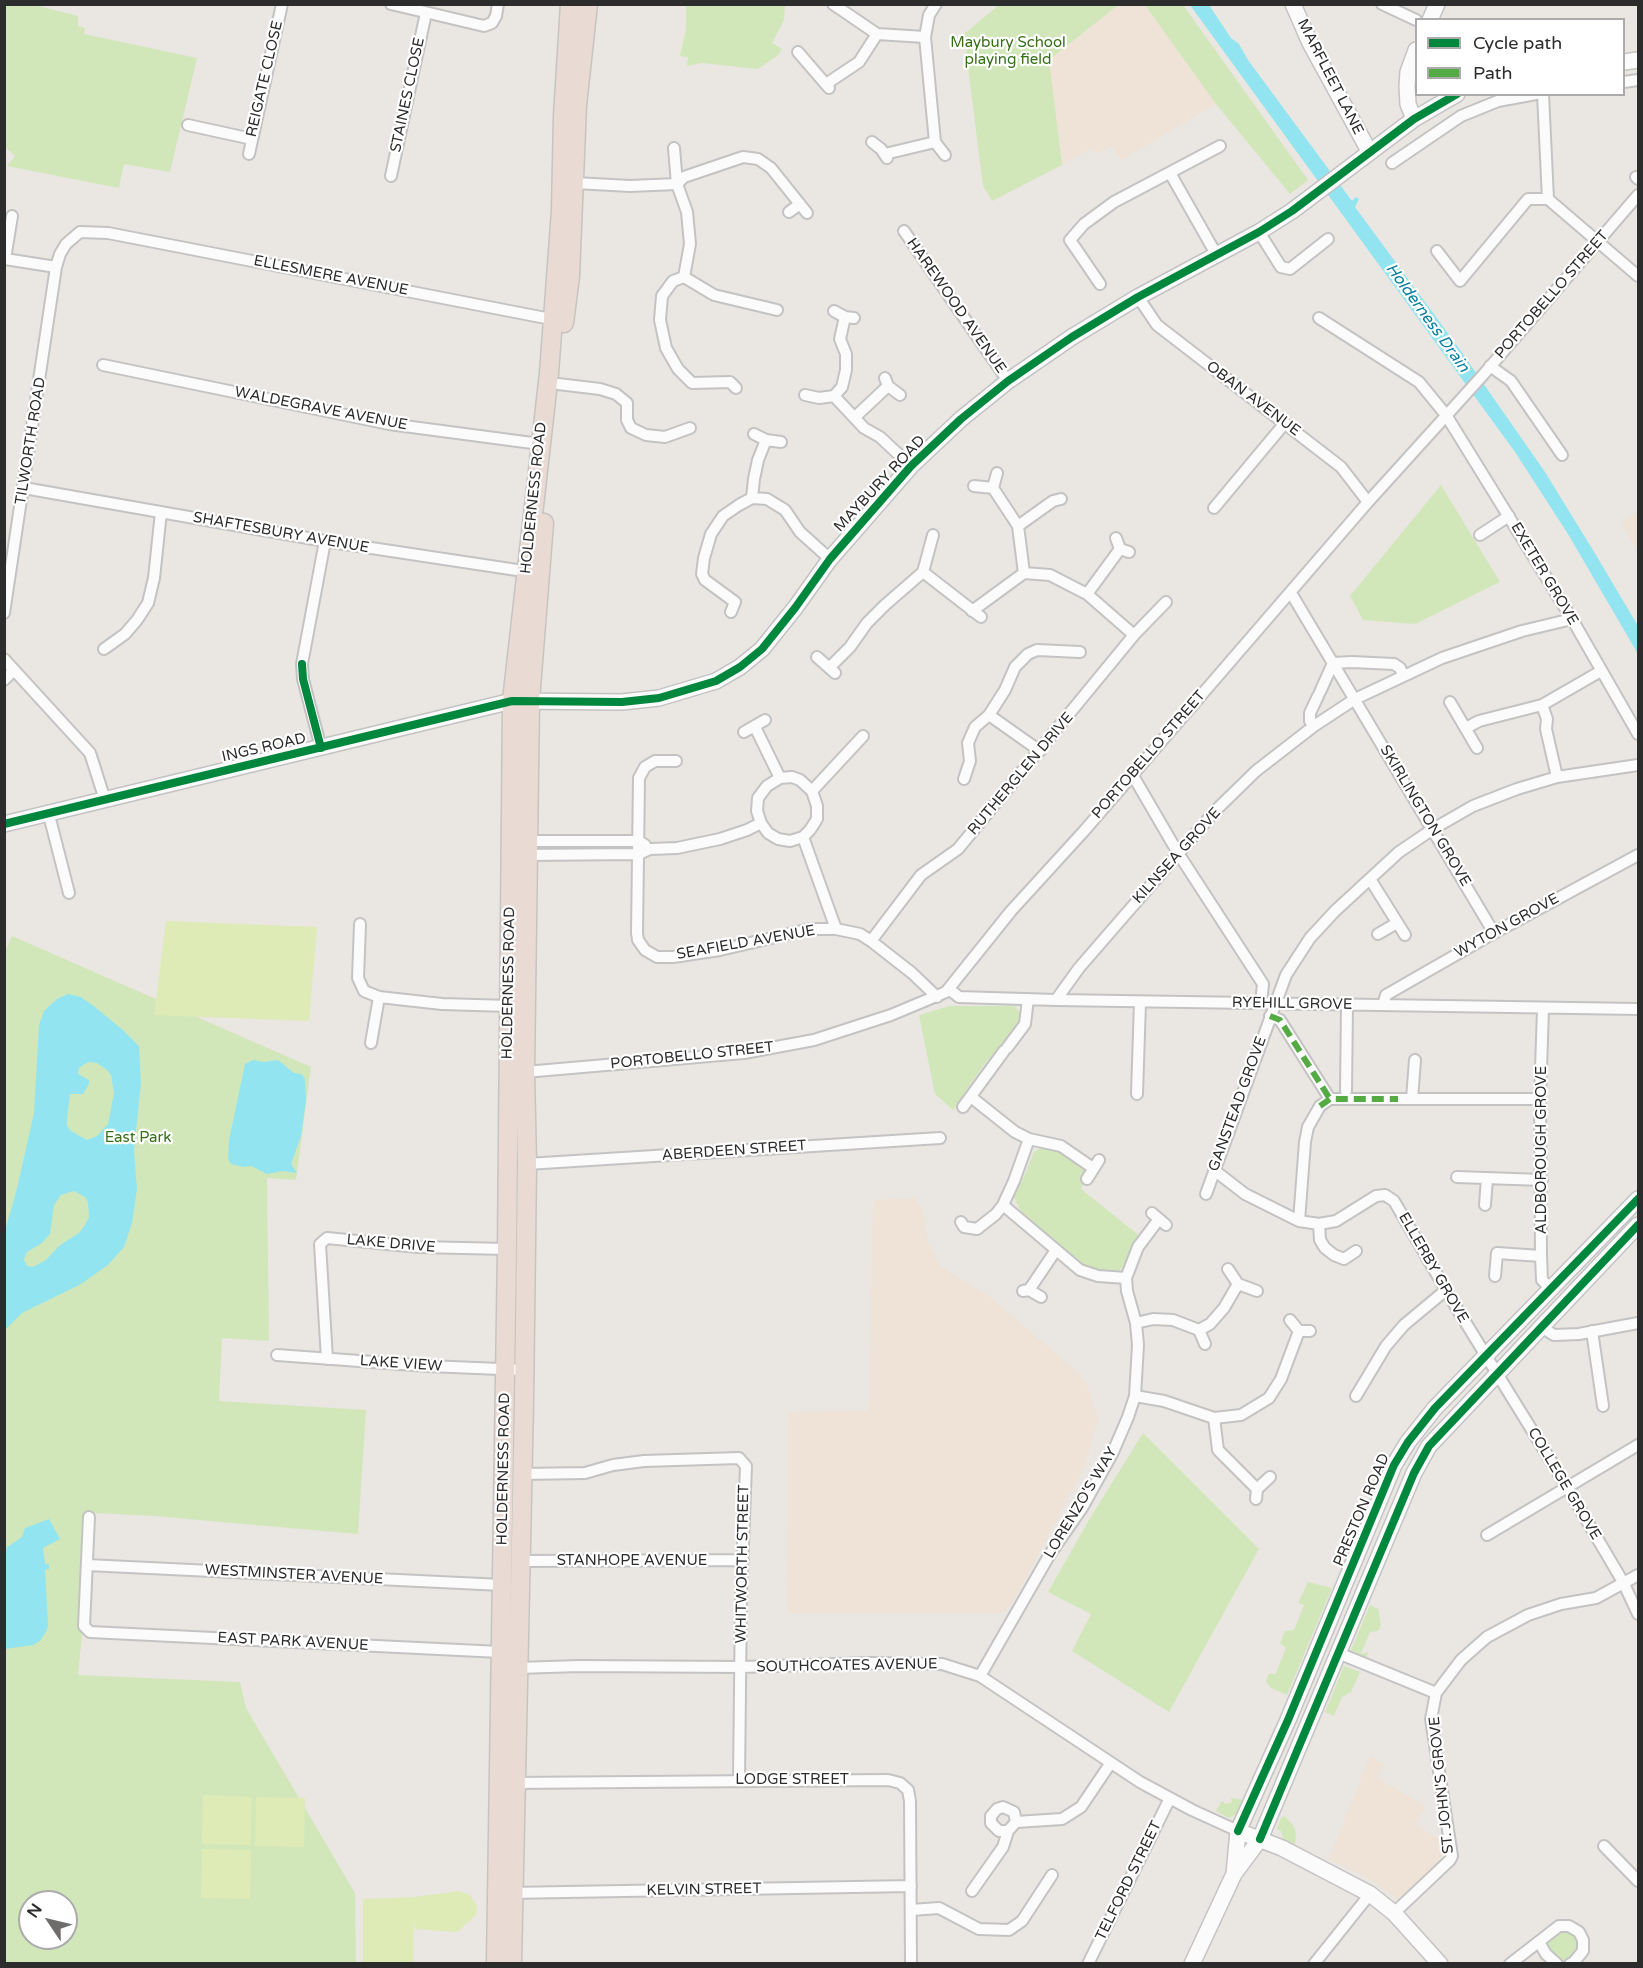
<!DOCTYPE html>
<style>
body{margin:0}
#map{position:relative;width:1643px;height:1968px;overflow:hidden;background:#eae6e2;font-family:"Varela Round",sans-serif}
canvas{display:block}
.frame{position:absolute;inset:0;border:6px solid #2c2c2c;pointer-events:none}
.legend{position:absolute;left:1415px;top:18px;width:210px;height:78px;box-sizing:border-box;background:#fff;border:2px solid #ababab;margin:0;padding:8px 10px;list-style:none;font-size:18px;color:#2c2c2c}
.legend li{display:flex;align-items:center;gap:12px;height:30px}
.legend b{width:30px;border:2px solid #ababab}
.north{position:absolute;left:18px;top:1890px;width:60px;height:60px;box-sizing:border-box;background:#fff;border:2px solid #ababab;border-radius:50%;rotate:305deg;font-size:16px;font-weight:700;line-height:24px;text-align:center;color:#2c2c2c}
.north::after{content:'';display:block;margin:auto;width:21px;height:27px;background:#6e6d6c;clip-path:polygon(50% 0,100% 100%,50% 72%,0 100%)}
</style>
<div id="map">
<canvas width="1643" height="1968"></canvas>
<div class="frame"></div>
<ul class="legend">
<li><b style="height:8px;background:#00873e"></b>Cycle path</li>
<li><b style="height:8px;background:#54ab44"></b>Path</li>
</ul>
<div class="north">N</div>
</div>
<script>
const g = document.querySelector('canvas').getContext('2d');
g.lineJoin = 'round';
function paint(path, color) { g.fillStyle = color; g.fill(path, 'evenodd'); }
const poly = rows => new Path2D(rows.map(r => 'M' + r).join(''));
function trace(path, color, width, dash) { g.strokeStyle = color; g.lineWidth = width; g.lineCap = dash ? 'butt' : 'round'; g.setLineDash(dash || []); g.stroke(path); }
function label(font, color, halo, rows, align = 'center') {
  g.font = font + ' "Varela Round",sans-serif'; g.lineWidth = 4.5; g.setLineDash([]); g.textBaseline = 'middle'; g.strokeStyle = halo; g.fillStyle = color; for (const [text, x, y, turn = 0] of rows) {
    g.save(); g.translate(x, y); g.rotate((+turn || 0) * Math.PI / 180); g.textAlign = isNaN(turn) ? turn : align; if (halo) g.strokeText(text, 0, 0); g.fillText(text, 0, 0); g.restore();
  }
}
const education = poly([
 [1000,5,1153,5,1216,104,1121,160,1112,146,1096,154,1092,148,992,201,983,186,964,34],
 [1638,511,1638,553,1621,522],
 [915,1198,923,1211,928,1243,940,1266,990,1297,1081,1375,1088,1387,1098,1418,1085,1466,1013,1602,1002,1613,787,1613,789,1412,869,1411,873,1200],
 [1370,1756,1384,1764,1377,1778,1426,1806,1416,1825,1445,1842,1438,1864,1398,1900,1375,1882,1329,1859]
]);
const green = poly([
 [1000,4,1118,5,1049,60,1062,165,992,201,983,186,964,34],
 [4,5,34,5,78,16,78,26,85,28,84,34,197,58,170,172,124,164,119,188,7,166,15,156,5,147],
 [686,5,785,5,784,20,772,43,782,49,778,55,758,69,702,63,687,66,688,57,680,56,686,29],
 [1145,5,1183,5,1308,180,1290,194,1216,104],
 [1441,485,1500,582,1415,624,1363,620,1350,596],
 [12,936,311,1067,296,1180,267,1178,269,1341,222,1338,219,1401,366,1410,358,1534,154,1516,94,1513,78,1675,240,1682,246,1708,355,1893,356,1963,5,1964,4,953],
 [30,1902,66,1902,66,1938,30,1938],
 [950,1006,1015,1006,1020,1014,1017,1026,983,1066,953,1110,935,1094,919,1015],
 [1043,1146,1051,1146,1072,1160,1078,1160,1088,1171,1081,1189,1141,1237,1121,1269,1116,1272,1103,1272,1084,1267,1020,1210,1014,1197,1026,1172,1034,1152],
 [1143,1433,1259,1549,1169,1712,1072,1651,1091,1614,1048,1592,1089,1520],
 [1308,1582,1332,1588,1287,1695,1271,1688,1266,1682,1268,1675,1271,1673,1275,1675,1286,1648,1280,1643,1285,1631,1294,1630,1304,1605,1298,1603],
 [1370,1605,1378,1609,1381,1625,1378,1631,1370,1632,1361,1654,1368,1652,1366,1659,1350,1652],
 [1344,1666,1360,1672,1351,1692,1342,1697,1334,1716,1325,1712],
 [1231,1798,1243,1800,1236,1814,1229,1818,1216,1811,1221,1802,1223,1801,1225,1804,1232,1802],
 [1284,1816,1294,1826,1296,1835,1295,1845,1283,1839,1281,1831,1277,1829,1281,1818],
 [1559,1926,1583,1940,1570,1963,1557,1963,1539,1942]
]);
const pitch = poly([
 [166,921,317,927,309,1021,154,1015],
 [203,1795,252,1797,251,1845,202,1844],
 [256,1797,305,1798,304,1847,255,1846],
 [202,1849,251,1850,250,1899,201,1898],
 [459,1891,470,1895,477,1906,476,1915,457,1932,415,1929,414,1915,413,1963,363,1963,363,1899,414,1897]
]);
const water = poly([
 [1190,5,1209,5,1231,38,1239,44,1248,60,1352,201,1356,197,1359,199,1355,207,1458,347,1545,472,1596,555,1638,626,1638,654,1568,534,1515,452],
 [68,994,81,997,95,1007,124,1031,139,1046,141,1083,134,1150,137,1189,132,1223,124,1247,108,1265,81,1284,22,1313,5,1330,5,1231,17,1188,34,1113,39,1025,44,1011,57,999],
 [88,1062,97,1063,107,1070,111,1075,114,1093,108,1124,97,1136,87,1140,71,1131,67,1126,67,1119,70,1094,83,1094,89,1084,89,1080,78,1074,79,1068],
 [74,1191,85,1197,88,1202,89,1217,85,1225,79,1233,60,1245,46,1260,33,1267,27,1266,24,1259,27,1252,42,1243,50,1234,54,1205,61,1195],
 [253,1060,264,1062,278,1060,294,1073,301,1074,305,1079,306,1100,301,1136,291,1164,297,1173,283,1171,267,1174,251,1166,243,1167,231,1164,228,1159,229,1140,245,1064],
 [49,1519,60,1539,43,1548,45,1564,49,1564,49,1569,45,1570,48,1625,47,1630,40,1641,33,1645,5,1649,5,1546,6,1548,22,1537,25,1528]
]);
const street = poly([
 [391,4,484,26,492,23,496,16,498,4],
 [833,4,877,34,925,37],
 [936,4,929,15,925,37,935,142,945,155],
 [1382,4,1416,20],
 [798,52,829,88],
 [1624,82,1638,80],
 [826,84,859,62,877,34],
 [1543,94,1548,199,1638,276],
 [188,125,252,139],
 [872,142,881,149,887,158],
 [674,148,677,184,687,212,690,244,684,277,714,295,777,310],
 [249,154,282,4],
 [885,154,935,142],
 [1392,163,1461,116,1498,101,1536,94],
 [1170,173,1216,254],
 [391,176,426,13],
 [1636,177,1638,179],
 [575,183,630,186,677,184,684,177,743,157,758,159,771,168,807,213],
 [789,212,800,204],
 [12,216,5,259,56,267],
 [904,231,1008,381],
 [1259,232,1281,267,1290,269,1328,239],
 [1437,251,1460,281,1528,199,1548,199],
 [684,277,673,281,662,296,660,320,666,348,678,369,692,383,730,382,736,388],
 [1100,284,1070,240,1084,224,1114,202,1220,146],
 [1138,297,1157,325,1341,467,1368,502],
 [834,311,845,317,854,318],
 [1319,318,1419,382,1446,415,1572,619,1638,734],
 [103,365,389,424,540,444],
 [1490,366,1511,381,1562,455],
 [885,378,888,386,900,395],
 [558,384,600,389,616,394,627,403,627,420,631,428,646,435,665,437,690,428],
 [805,395,819,398,834,396,842,387,846,370,846,354,840,339,845,317],
 [834,396,864,428,880,437,911,466],
 [855,417,888,386],
 [754,434,766,440,781,442],
 [974,486,993,488,997,473],
 [24,488,325,541,530,572],
 [993,488,1018,526,1024,573],
 [752,498,754,479,758,460,766,440],
 [1214,508,1285,423],
 [1018,526,1053,501,1061,499],
 [1480,535,1509,516],
 [1116,538,1120,549,1129,552],
 [923,572,981,617],
 [1291,593,1494,933],
 [1087,594,1120,549],
 [972,611,1024,573,1050,575,1087,594,1134,635],
 [731,612,735,602,705,580,702,574,704,558,711,534,723,516,739,505,752,498,767,499,785,510,800,532,830,559],
 [4,613,56,267,60,254,66,244,80,232,108,233,556,320],
 [104,649,125,634,137,620,148,603,154,578,161,512],
 [817,657,835,673],
 [4,659,90,753,105,800],
 [830,667,850,647,867,623,885,605,923,572,933,535],
 [4,680,14,670],
 [1320,692,1333,663,1352,662,1394,664,1400,668,1403,675],
 [1450,702,1477,748],
 [1542,705,1547,719,1546,729,1557,777],
 [989,715,1040,751],
 [1314,726,1310,721,1310,713,1318,696],
 [755,727,780,778],
 [1466,728,1479,721,1542,705,1601,671],
 [744,732,765,720],
 [321,748,303,679,302,664,325,541],
 [676,761,655,761,645,767,639,778,637,933,638,940,645,950,657,957,673,957,720,950,810,929,836,929,860,934,871,941,912,973,937,997],
 [1132,774,1178,853,1263,984,1261,1003],
 [792,777,800,780,812,791,817,806,817,819,810,830,803,837,790,841,778,839,768,833,761,823,757,811,758,798,767,786,780,778,792,777],
 [964,779,970,761,968,743,975,727,989,715,1005,690,1015,667,1028,654,1037,650,1080,652],
 [812,791,863,736],
 [49,815,69,893],
 [803,837,836,929],
 [524,841,639,841,645,845],
 [522,855,639,854,650,849,677,848,720,839,747,830,761,823],
 [1370,879,1405,935],
 [360,924,358,978,364,991,379,997,442,1004,509,1006],
 [1378,934,1397,923],
 [871,941,921,875,958,849,1134,635,1166,602],
 [949,989,959,997,1056,1000,1638,1009],
 [1056,1000,1079,968,1216,810,1256,771,1314,726,1355,699,1442,658,1522,631,1572,619],
 [1383,1005,1386,995,1494,933,1638,855],
 [1543,1009,1540,1099,1541,1256,1542,1280,1551,1289],
 [1270,1016,1280,1020,1330,1099],
 [371,1043,379,997],
 [1007,1048,1025,1024,1028,999],
 [525,1072,744,1053,814,1040,891,1015,946,992,1011,911,1084,831,1368,502,1483,375,1638,195],
 [1346,1091,1347,1006],
 [1137,1094,1140,1002],
 [971,1097,1015,1132,1029,1139,1061,1146,1093,1168],
 [1412,1099,1415,1060],
 [963,1107,1004,1051],
 [527,1164,940,1138],
 [1214,1170,1245,1194,1299,1221,1319,1224,1336,1221,1376,1196,1385,1195,1394,1201,1456,1307,1567,1487,1623,1582,1638,1614],
 [1457,1177,1542,1180],
 [1087,1179,1099,1160],
 [1206,1194,1286,975,1310,938,1335,911,1399,852,1433,829,1473,806,1517,789,1557,777,1638,765],
 [1003,1205,1080,1270,1098,1276,1126,1278],
 [1485,1205,1487,1178],
 [1152,1213,1166,1225],
 [1299,1221,1305,1142,1308,1127,1320,1106,1330,1099,1540,1099],
 [961,1222,964,1227,977,1229,996,1214,1003,1205,1014,1181,1029,1139],
 [1319,1224,1320,1240,1325,1248,1334,1255,1344,1259,1356,1251],
 [1228,1269,1238,1284,1257,1291],
 [1495,1276,1497,1253,1541,1256],
 [1029,1290,1041,1297],
 [1023,1291,1029,1290,1056,1250],
 [1290,1320,1299,1331,1310,1331],
 [1136,1323,1153,1319,1173,1320,1199,1330,1210,1324,1224,1308,1238,1284],
 [1541,1327,1554,1335,1579,1334,1638,1323],
 [1199,1330,1205,1344],
 [1592,1331,1603,1406],
 [277,1355,428,1366,524,1370],
 [327,1359,320,1244,327,1238,418,1247,507,1249],
 [1135,1396,1164,1401,1214,1418,1241,1415,1269,1398,1281,1379,1299,1331],
 [1356,1396,1386,1346,1404,1325,1446,1290],
 [1214,1418,1218,1450,1257,1489],
 [523,1474,585,1473,613,1465,644,1461,739,1458,746,1466,741,1597,739,1780],
 [1256,1499,1257,1489,1270,1477],
 [89,1517,84,1626,90,1632,500,1652],
 [1487,1535,1638,1445],
 [521,1561,743,1560],
 [87,1565,502,1585],
 [1338,1653,1436,1693],
 [518,1668,579,1666,741,1667,871,1663,942,1664,980,1676,1140,1782,1192,1810,1238,1831],
 [980,1676,1050,1554,1082,1508,1113,1452,1128,1417,1135,1396,1138,1345,1136,1323,1127,1291,1126,1278,1138,1247,1159,1219],
 [511,1783,888,1780,900,1783,908,1790,910,1801,911,1964],
 [1008,1831,999,1831,991,1823,991,1816,997,1809,1003,1807,1014,1812,1016,1822],
 [1604,1846,1638,1881],
 [972,1891,1003,1847,1008,1831,1016,1822,1062,1819,1081,1807,1110,1764],
 [509,1893,911,1886],
 [911,1910,939,1908,979,1929,1009,1930,1022,1921,1052,1875],
 [1394,1913,1450,1860,1452,1856,1431,1719,1436,1693,1461,1660,1487,1637,1528,1615,1561,1604,1596,1598,1638,1575],
 [1539,1942,1546,1954,1557,1964],
 [1088,1964,1170,1798],
 [1314,1964,1370,1894],
 [1510,1964,1559,1926,1569,1926,1579,1932,1583,1940,1583,1951,1573,1963,1570,1964]
]);
const secondary = poly([
 [1293,4,1310,43,1369,151],
 [1430,20,1437,4],
 [1624,62,1638,60],
 [1414,119,1408,104,1407,86,1408,72,1416,50],
 [4,824,512,701,622,702,659,698,716,681,740,667,762,649,795,608,830,559,911,466,961,419,1008,381,1072,337,1138,297,1259,232,1292,211,1414,119,1457,94],
 [1238,1831,1282,1848,1370,1894,1394,1913,1440,1964],
 [1234,1874,1238,1831,1288,1720,1394,1465,1408,1442,1435,1408,1638,1199],
 [1192,1964,1234,1874,1260,1839,1414,1473,1429,1446,1638,1225]
]);
const highway = poly([
 [564,323,570,276,577,105,588,4],
 [496,1964,507,1249,512,701,549,373,561,211,563,116,570,4],
 [512,1964,524,1402,527,1164,525,1072,530,700,544,523]
]);
const quiet = poly([
 [1270,1016,1280,1020,1330,1099],
 [1320,1106,1330,1099,1398,1099]
]);
const cycleway = poly([
 [302,664,303,679,321,748],
 [4,824,512,701,622,702,659,698,716,681,740,667,762,649,795,608,830,559,911,466,961,419,1008,381,1072,337,1138,297,1259,232,1292,211,1414,119,1457,94],
 [1238,1831,1288,1720,1394,1465,1408,1442,1435,1408,1638,1199],
 [1260,1839,1414,1473,1429,1446,1638,1225]
]);
const parkNames = [
 ["Maybury School",1008,43],
 ["playing field",1008,60],
 ["East Park",138,1138]
];
const streetNames = [
 ["MARFLEET LANE",1330,77,63],
 ["REIGATE CLOSE",265,79,-77],
 ["STAINES CLOSE",408,95,-78],
 ["ELLESMERE AVENUE",331,276,11],
 ["PORTOBELLO STREET",1552,295,-49],
 ["HAREWOOD AVENUE",956,306,55],
 ["OBAN AVENUE",1253,399,37],
 ["WALDEGRAVE AVENUE",321,409,11],
 ["TILWORTH ROAD",31,441,-81],
 ["MAYBURY ROAD",880,484,-47],
 ["HOLDERNESS ROAD",534,498,-84],
 ["SHAFTESBURY AVENUE",281,533,10],
 ["EXETER GROVE",1544,574,59],
 ["INGS ROAD",264,748,-13],
 ["PORTOBELLO STREET",1149,755,-49],
 ["RUTHERGLEN DRIVE",1021,774,-50],
 ["SKIRLINGTON GROVE",1425,816,59],
 ["KILNSEA GROVE",1177,856,-48],
 ["WYTON GROVE",1507,926,-29],
 ["SEAFIELD AVENUE",746,943,-10],
 ["HOLDERNESS ROAD",509,983,-89],
 ["RYEHILL GROVE",1292,1004,1],
 ["PORTOBELLO STREET",692,1056,-6],
 ["GANSTEAD GROVE",1238,1104,-70],
 ["ALDBOROUGH GROVE",1542,1150,-90],
 ["ABERDEEN STREET",734,1151,-4],
 ["LAKE DRIVE",391,1244,5],
 ["ELLERBY GROVE",1433,1268,60],
 ["LAKE VIEW",401,1364,4],
 ["HOLDERNESS ROAD",504,1469,-89],
 ["COLLEGE GROVE",1564,1484,59],
 ["LORENZO'S WAY",1081,1503,-59],
 ["PRESTON ROAD",1362,1510,-67],
 ["STANHOPE AVENUE",632,1561],
 ["WHITWORTH STREET",743,1564,-89],
 ["WESTMINSTER AVENUE",294,1575,3],
 ["EAST PARK AVENUE",293,1642,3],
 ["SOUTHCOATES AVENUE",847,1666,-1],
 ["LODGE STREET",792,1780],
 ["ST. JOHN'S GROVE",1442,1785,-96],
 ["TELFORD STREET",1129,1881,-64],
 ["KELVIN STREET",704,1890,-1]
];
const waterNames = [
 ["Holderness Drain",1427,318,54]
];
paint(education, '#eee3d6');
paint(green, '#d2e7b9');
paint(pitch, '#deebb7');
paint(water, '#92e5f0');
trace(street, '#c4c3c3', 14);
trace(secondary, '#c4c3c3', 18);
trace(highway, '#c6c4c2', 21);
trace(street, '#fcfbfb', 10);
trace(secondary, '#fcfbfb', 15);
trace(highway, '#e9dbd4', 18);
trace(quiet, '#54ab44', 6, [12, 6]);
trace(cycleway, '#00873e', 8);
label('15px', '#356f17', '#fff', parkNames);
label('15px', '#2c2c2c', '#fff', streetNames);
label('italic 16px', '#0780a0', '#fff', waterNames);
</script>
